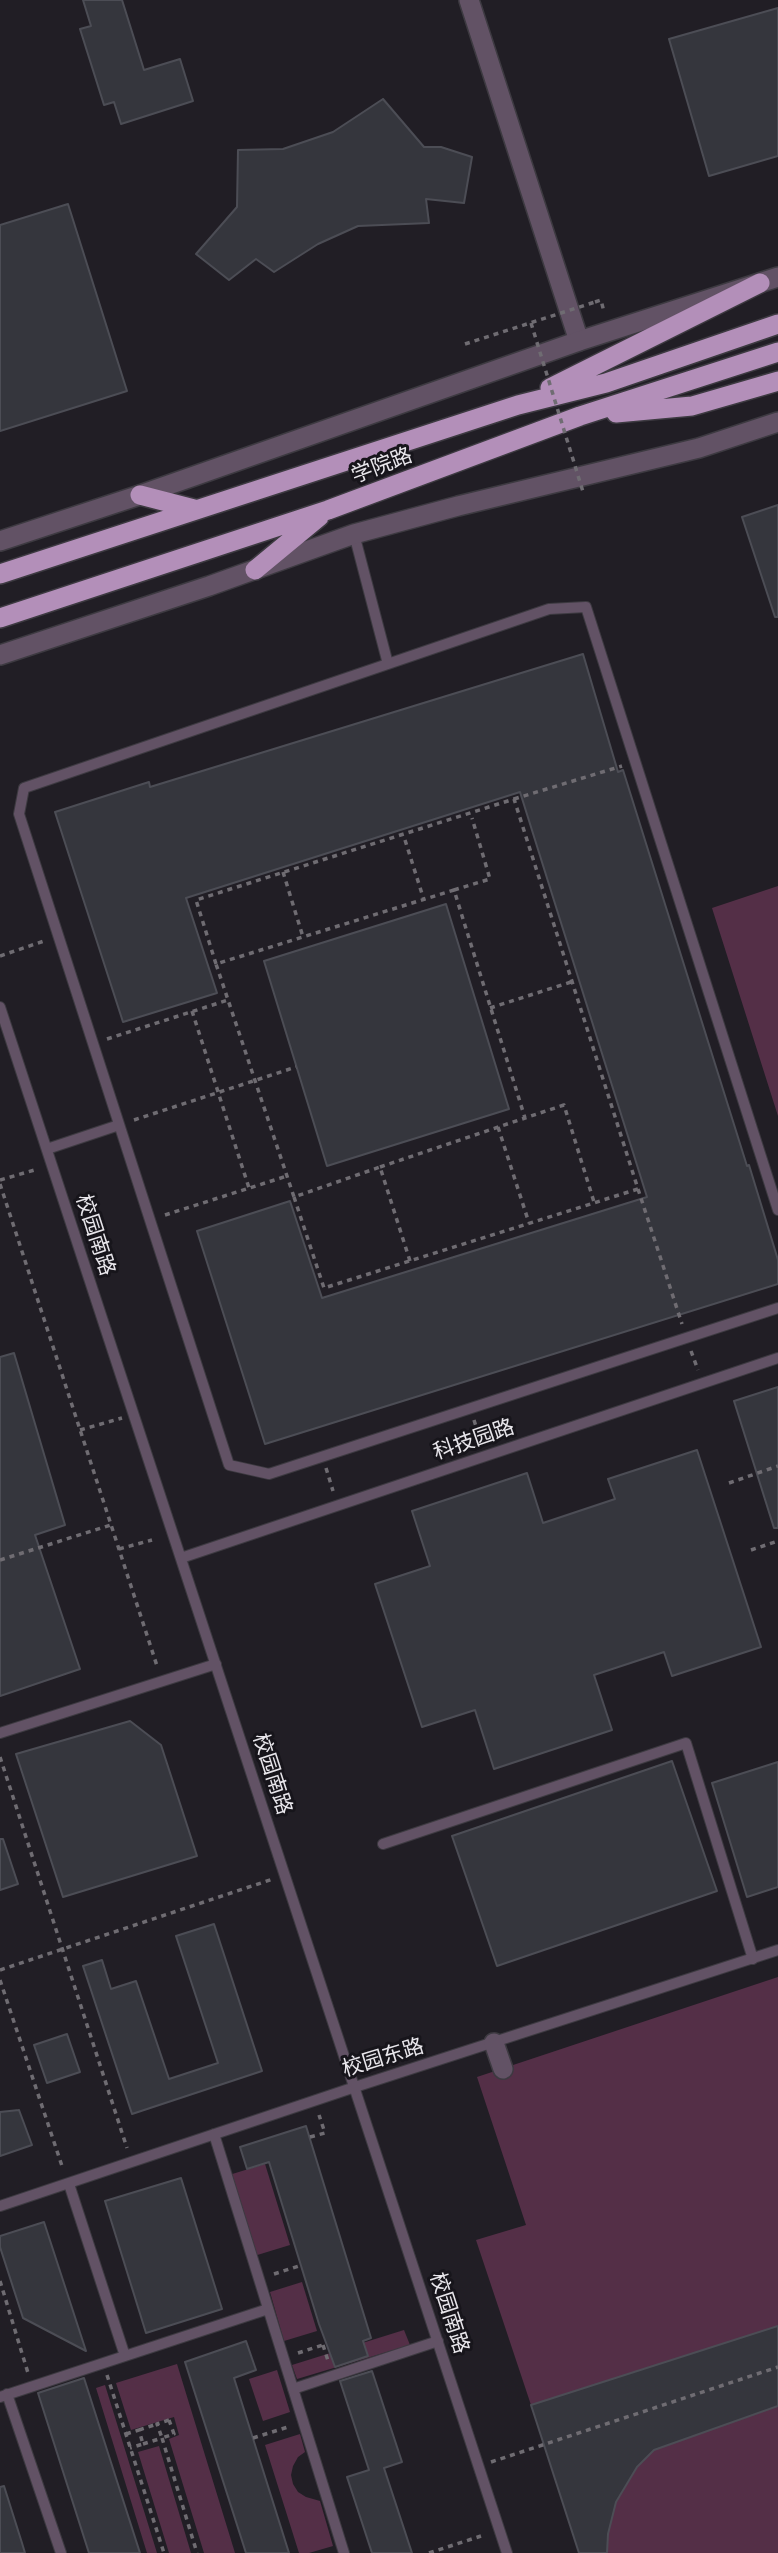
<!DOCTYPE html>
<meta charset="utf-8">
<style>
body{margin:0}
canvas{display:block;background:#211e25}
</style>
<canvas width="778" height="2553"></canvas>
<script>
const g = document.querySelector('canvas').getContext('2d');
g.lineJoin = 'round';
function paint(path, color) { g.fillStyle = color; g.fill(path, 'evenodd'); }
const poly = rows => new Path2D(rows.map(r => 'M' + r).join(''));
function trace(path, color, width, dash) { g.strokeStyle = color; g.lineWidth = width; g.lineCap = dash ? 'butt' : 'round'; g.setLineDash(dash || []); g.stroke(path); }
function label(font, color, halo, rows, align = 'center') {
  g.font = font + ' Montserrat,"Noto Sans SC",sans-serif'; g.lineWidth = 6; g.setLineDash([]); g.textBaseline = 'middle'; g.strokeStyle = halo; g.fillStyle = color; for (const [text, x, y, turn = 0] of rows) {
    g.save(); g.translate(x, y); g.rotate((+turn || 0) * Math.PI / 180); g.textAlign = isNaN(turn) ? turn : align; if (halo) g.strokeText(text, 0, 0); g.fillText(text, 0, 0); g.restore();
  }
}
const green = poly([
 [778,886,778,1116,712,908],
 [778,1977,778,2326,531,2405,476,2240,526,2225,477,2077],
 [265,2164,290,2245,254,2256,241,2205,237,2203,229,2175],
 [302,2282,317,2331,284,2341,270,2292],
 [404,2330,410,2345,297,2379,292,2365],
 [177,2364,235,2553,204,2553,169,2439,179,2435,174,2417,131,2430,116,2383],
 [277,2370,290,2412,263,2421,249,2379],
 [105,2385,157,2553,147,2553,96,2388],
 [778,2406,778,2553,607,2553,608,2534,616,2502,637,2467,654,2450],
 [300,2434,305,2452,298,2457,293,2466,291,2475,293,2484,298,2492,306,2497,320,2501,333,2546,309,2553,299,2553,265,2445],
 [159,2446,191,2553,169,2553,138,2452]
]);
const building = poly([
 [83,0,122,0,144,70,180,59,193,101,121,124,114,102,104,105,80,29,91,26,83,0],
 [778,8,778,156,709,176,669,39,778,8],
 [383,99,424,147,441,147,472,157,464,203,426,199,429,223,358,226,318,244,274,272,256,259,229,280,196,254,237,207,238,150,283,149,333,132,383,99],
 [68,204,127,391,0,431,0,225,68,204],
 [778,505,778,617,775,617,742,517,778,505],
 [583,654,618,772,623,770,747,1166,749,1165,778,1260,778,1284,265,1444,197,1231,290,1201,322,1298,647,1197,520,792,186,898,217,993,123,1022,55,812,149,782,150,787,583,654],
 [446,904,509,1109,327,1166,264,961,446,904],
 [14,1353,65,1525,35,1535,80,1669,0,1696,0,1357,14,1353],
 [778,1387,778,1528,774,1528,734,1401,778,1387],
 [697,1450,761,1647,672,1676,664,1652,594,1675,612,1730,494,1769,475,1710,422,1727,375,1584,430,1566,412,1511,527,1473,543,1523,615,1499,608,1479,697,1450],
 [130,1721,161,1745,197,1856,63,1897,16,1754,130,1721],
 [672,1761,717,1891,497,1966,452,1836,672,1761],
 [778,1762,778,1887,747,1897,712,1783,778,1762],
 [0,1839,3,1839,18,1884,0,1890,0,1839],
 [214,1924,262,2071,132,2114,83,1966,102,1960,111,1989,136,1981,169,2079,218,2063,176,1936,214,1924],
 [67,2034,80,2072,47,2083,34,2045,67,2034],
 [19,2110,32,2145,0,2156,0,2112,19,2110],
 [306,2126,371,2338,363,2341,368,2356,335,2367,319,2324,269,2162,247,2169,240,2147,306,2126],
 [181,2178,222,2309,146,2333,105,2201,181,2178],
 [44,2222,86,2351,23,2318,0,2247,0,2236,44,2222],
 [778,2326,778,2406,654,2450,637,2467,616,2502,608,2534,607,2553,579,2553,531,2405,778,2326],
 [246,2341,256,2370,234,2378,289,2553,246,2553,185,2362,246,2341],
 [372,2371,402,2462,384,2468,412,2553,372,2553,347,2477,369,2470,340,2381,372,2371],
 [84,2378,140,2553,89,2553,66,2481,38,2393,84,2378],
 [4,2486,22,2543,25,2553,0,2553,0,2487,4,2486]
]);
const path = poly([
 [595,302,601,300,604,312],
 [514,799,622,766],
 [405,840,424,900],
 [283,872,303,937],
 [454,890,490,879,472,818],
 [0,956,44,941],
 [216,964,196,900,514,799,638,1189,324,1288,294,1197],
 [490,1008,571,982],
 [192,1011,249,1188],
 [107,1039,228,1000],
 [134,1120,296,1067],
 [498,1127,529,1223],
 [380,1167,525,1118],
 [0,1180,38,1169],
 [0,1184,158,1669],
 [638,1189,682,1324],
 [165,1215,287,1176],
 [410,1261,380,1167,294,1197,216,964,454,890,525,1118,564,1105,594,1202],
 [691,1351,698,1370],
 [474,1420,481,1443],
 [80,1430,122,1418],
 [326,1468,333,1491],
 [729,1483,778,1466],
 [119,1549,152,1540],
 [751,1550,778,1541],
 [0,1560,111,1525],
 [0,1757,127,2148],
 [0,1970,273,1879],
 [0,1980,63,2169],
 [310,2137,325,2133,319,2115],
 [274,2274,302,2265],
 [0,2281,28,2373],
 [323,2345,329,2364],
 [298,2353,326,2344],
 [107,2375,164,2553],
 [169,2420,174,2434,162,2438,157,2424,169,2420],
 [139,2430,157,2424],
 [126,2434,139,2430,143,2444,130,2448],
 [253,2438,291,2426],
 [143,2444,162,2438,197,2553],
 [491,2462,778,2367],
 [429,2553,481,2536]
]);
const service = poly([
 [354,534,388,664],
 [0,1007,507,2553],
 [47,1149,119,1125],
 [778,1210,586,607,549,609,24,788,19,814,229,1465,269,1474,778,1308],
 [181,1558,778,1358],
 [0,1733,216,1664],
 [383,1844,686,1743,753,1959],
 [214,2134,344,2553],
 [69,2184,125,2356],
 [0,2206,355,2087,778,1950],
 [293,2389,438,2341],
 [7,2394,61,2553],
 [0,2397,268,2309]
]);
const minor = poly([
 [469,0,579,341],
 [494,2043,503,2069]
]);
const tertiary = poly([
 [0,541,140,495,579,341,778,277],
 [0,655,209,586,354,534,458,506,699,448,778,422]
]);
const trunk = poly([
 [550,388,760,283],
 [616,413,692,406,778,381],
 [140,495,194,509],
 [255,570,319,517],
 [0,574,518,405,606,383,778,324],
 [0,618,328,510,580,416,778,352]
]);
const pathBridge = poly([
 [531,323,584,495],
 [465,344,595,302]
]);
const streetNames = [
 ["学院路",382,466,-21],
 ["校园南路",95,1235,72],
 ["科技园路",474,1440,-19],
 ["校园南路",272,1774,72],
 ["校园东路",383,2058,-17],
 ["校园南路",449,2313,72]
];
paint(green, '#542f47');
paint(building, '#35363d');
trace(building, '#4c4d55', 2);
trace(service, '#3d3a41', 12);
trace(minor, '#3d3a41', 22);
trace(tertiary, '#3d3a41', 22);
trace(trunk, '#3d3a41', 22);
trace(path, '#6f6c72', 3.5, [5, 5]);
trace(service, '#625265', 10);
trace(minor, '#625265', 19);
trace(tertiary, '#625265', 19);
trace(trunk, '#b38fb9', 19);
trace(pathBridge, '#6f6c72', 3.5, [5, 5]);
label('21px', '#e9e7ec', '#17151b', streetNames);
</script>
